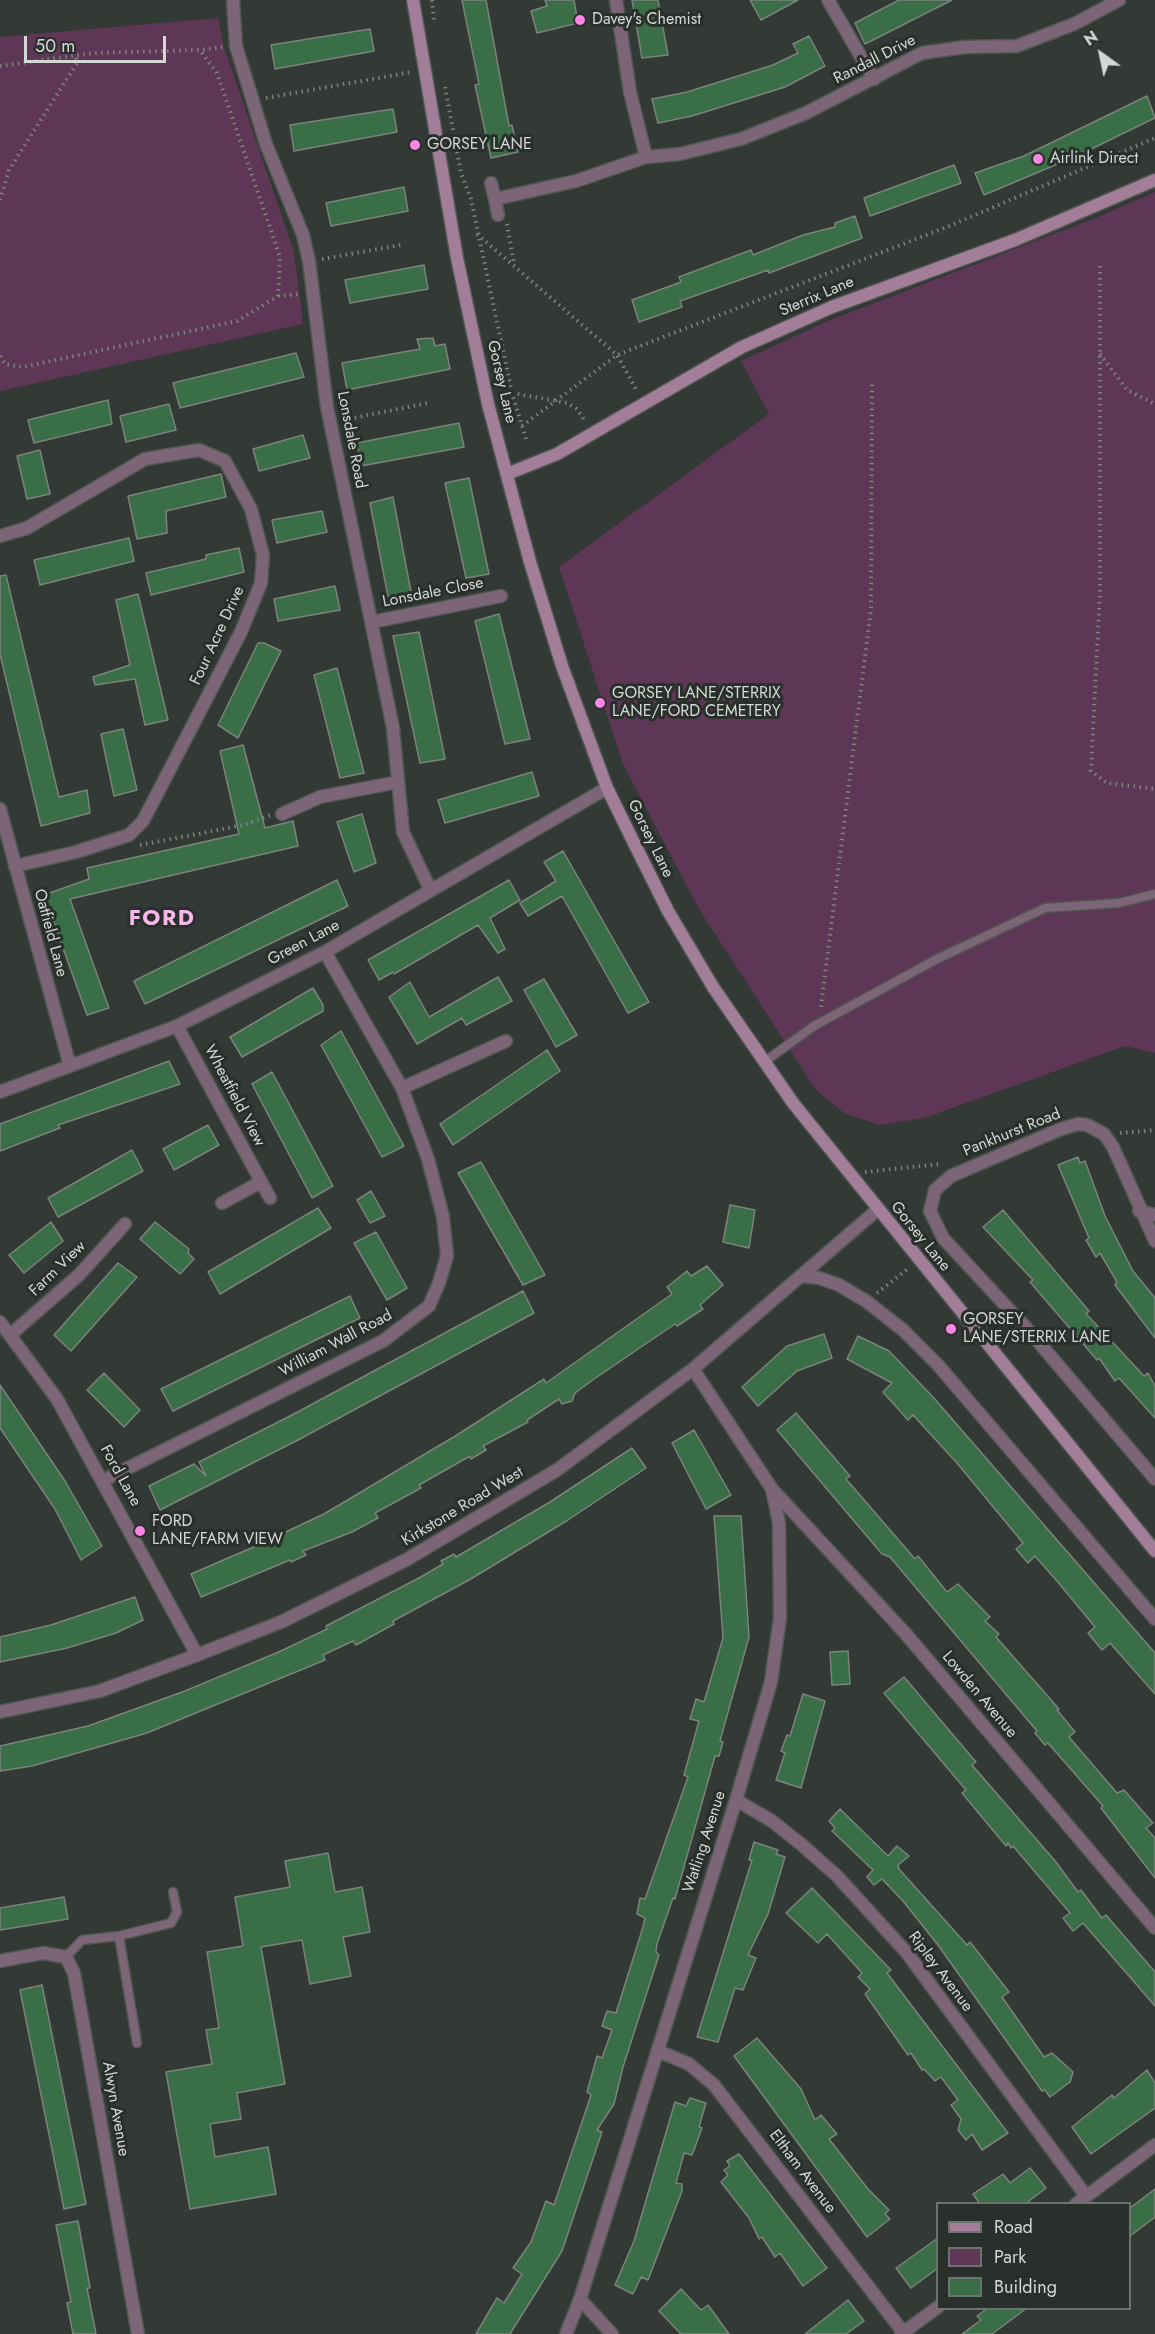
<!DOCTYPE html>
<style>
body{margin:0}
#map{position:relative;width:1155px;height:2334px;overflow:hidden;background:#333934;font-family:Jost,sans-serif}
canvas{display:block}
.legend{position:absolute;left:936px;top:2202px;width:195px;height:108px;box-sizing:border-box;background:#292f2a;border:2px solid #6d736e;margin:0;padding:8px 10px;list-style:none;font-size:18px;color:#d4d8d5}
.legend li{display:flex;align-items:center;gap:12px;height:30px}
.legend b{width:30px;border:2px solid #6d736e}
.north{position:absolute;left:1071px;top:24px;width:60px;height:60px;-webkit-text-stroke:4px #292f2a;paint-order:stroke;rotate:327deg;font-size:16px;font-weight:700;line-height:24px;text-align:center;color:#d4d8d5}
.north::after{content:'';display:block;margin:auto;width:21px;height:27px;background:#d4d8d5;clip-path:polygon(50% 0,100% 100%,50% 72%,0 100%)}
.scale{position:absolute;left:24px;top:36px;width:142px;height:27px;box-sizing:border-box;border:3px solid #d4d8d5;border-top:0;padding-left:8px;font-size:18px;line-height:21px;white-space:nowrap;color:#d4d8d5;-webkit-text-stroke:4px #292f2a;paint-order:stroke}
</style>
<div id="map">
<canvas width="1155" height="2334"></canvas>
<ul class="legend">
<li><b style="height:8px;background:#a27e99"></b>Road</li>
<li><b style="height:16px;background:#5f3756"></b>Park</li>
<li><b style="height:16px;background:#396e46"></b>Building</li>
</ul>
<div class="north">N</div>
<div class="scale">50 m</div>
</div>
<script>
const g = document.querySelector('canvas').getContext('2d');
g.lineJoin = 'round';
function paint(path, color) { g.fillStyle = color; g.fill(path, 'evenodd'); }
const poly = rows => new Path2D(rows.map(r => 'M' + r).join(''));
function trace(path, color, width, dash) { g.strokeStyle = color; g.lineWidth = width; g.lineCap = dash ? 'butt' : 'round'; g.setLineDash(dash || []); g.stroke(path); }
function label(font, color, halo, rows, align = 'center') {
  g.font = font + ' Jost,sans-serif'; g.lineWidth = 6; g.setLineDash([]); g.textBaseline = 'middle'; g.strokeStyle = halo; g.fillStyle = color; for (const [text, x, y, turn = 0] of rows) {
    g.save(); g.translate(x, y); g.rotate((+turn || 0) * Math.PI / 180); g.textAlign = isNaN(turn) ? turn : align; if (halo) g.strokeText(text, 0, 0); g.fillText(text, 0, 0); g.restore();
  }
}
const green = poly([
 [218,18,224,47,294,252,303,324,0,391,0,37],
 [1155,192,1155,1053,1125,1046,924,1118,880,1125,844,1113,816,1090,699,909,623,764,559,567,769,414,741,361,828,321,1098,217]
]);
const building = poly([
 [462,0,486,0,509,126,512,125,518,152,491,158,475,85,479,84,462,0],
 [545,0,574,0,578,23,537,33,531,11,547,6,545,0],
 [632,0,658,0,668,55,642,58,632,0],
 [750,0,798,0,761,20,750,0],
 [899,0,952,0,865,44,855,23,899,0],
 [370,29,374,51,275,69,271,45,370,29],
 [809,36,825,66,785,87,692,116,658,123,652,99,687,92,773,65,798,53,793,44,809,36],
 [1147,96,1155,118,1079,155,984,195,975,173,1024,156,1147,96],
 [393,109,397,132,294,151,290,125,393,109],
 [954,165,961,183,870,216,864,198,954,165],
 [404,187,408,211,331,226,326,203,404,187],
 [855,216,862,238,769,273,768,270,680,301,682,307,639,322,632,300,681,282,679,277,751,250,753,255,803,235,835,227,835,223,855,216],
 [424,265,428,289,350,303,345,280,424,265],
 [433,338,435,346,445,344,450,369,347,390,342,363,420,349,417,339,433,338],
 [296,353,304,377,180,408,173,383,296,353],
 [108,400,112,424,34,443,28,420,108,400],
 [169,404,176,430,126,442,120,416,169,404],
 [459,423,464,447,361,466,357,443,459,423],
 [303,435,310,458,259,471,253,449,303,435],
 [40,450,50,494,27,499,17,456,40,450],
 [221,474,226,497,166,511,167,533,137,539,128,496,221,474],
 [469,478,489,574,466,578,445,483,469,478],
 [393,497,411,592,388,597,370,503,393,497],
 [322,511,327,532,277,543,272,520,322,511],
 [129,538,134,561,40,585,34,560,129,538],
 [239,548,244,572,151,595,146,573,206,559,206,555,239,548],
 [6,575,59,797,87,790,90,813,41,826,0,654,0,576,6,575],
 [335,586,340,610,278,621,274,599,335,586],
 [138,594,168,720,145,725,135,679,95,685,93,677,130,665,116,600,138,594],
 [499,614,530,739,505,744,475,621,499,614],
 [419,632,445,759,420,763,393,636,419,632],
 [258,643,264,643,281,651,238,738,218,725,258,643],
 [337,668,364,773,340,778,314,675,337,668],
 [123,729,137,790,114,796,101,734,123,729],
 [243,745,265,828,293,821,298,846,70,899,109,1008,87,1015,44,895,89,879,87,868,239,834,220,751,243,745],
 [532,772,539,796,445,823,438,800,532,772],
 [362,814,376,863,354,872,337,822,362,814],
 [563,851,649,1002,628,1013,562,896,528,916,520,903,556,881,544,862,563,851],
 [337,880,348,906,145,1004,134,981,337,880],
 [509,880,520,900,490,918,505,949,498,953,478,925,394,974,393,972,379,980,368,960,509,880],
 [498,977,512,1001,466,1025,462,1018,417,1044,389,997,410,982,429,1017,498,977],
 [544,979,577,1035,556,1047,524,990,544,979],
 [313,988,323,1005,323,1011,242,1057,230,1037,313,988],
 [341,1031,404,1146,382,1157,321,1045,341,1031],
 [547,1050,560,1071,453,1145,440,1124,547,1050],
 [169,1061,180,1084,58,1125,60,1128,0,1151,0,1124,169,1061],
 [272,1072,333,1186,312,1198,252,1084,272,1072],
 [208,1125,219,1145,174,1170,163,1149,208,1125],
 [132,1150,143,1171,58,1217,48,1198,132,1150],
 [1078,1157,1080,1163,1085,1161,1105,1216,1133,1271,1155,1298,1155,1338,1115,1285,1117,1282,1100,1253,1096,1257,1086,1240,1089,1238,1058,1165,1078,1157],
 [481,1162,545,1275,523,1285,458,1173,481,1162],
 [371,1191,385,1216,370,1223,357,1200,371,1191],
 [730,1205,755,1210,749,1248,723,1242,730,1205],
 [318,1208,331,1228,220,1294,208,1272,318,1208],
 [1003,1210,1089,1311,1086,1314,1090,1318,1144,1376,1148,1373,1155,1386,1155,1418,1119,1378,1115,1381,1099,1358,1097,1360,1030,1282,1033,1280,983,1227,1003,1210],
 [51,1222,63,1241,24,1273,9,1255,51,1222],
 [155,1222,189,1249,188,1253,194,1259,180,1274,140,1239,155,1222],
 [376,1232,407,1288,387,1300,354,1243,376,1232],
 [118,1263,137,1277,71,1351,54,1335,118,1263],
 [707,1266,723,1285,700,1305,703,1309,677,1326,675,1324,597,1377,575,1393,572,1401,562,1404,559,1399,527,1420,528,1422,483,1446,486,1450,471,1459,470,1456,419,1485,421,1488,375,1513,378,1518,352,1532,303,1551,306,1555,291,1562,290,1560,201,1597,191,1574,256,1546,253,1539,270,1531,273,1538,324,1514,457,1435,544,1379,546,1383,672,1294,667,1287,687,1271,691,1276,707,1266],
 [523,1291,534,1313,298,1440,160,1510,149,1486,194,1464,206,1476,199,1462,292,1415,523,1291],
 [350,1296,360,1318,173,1411,161,1389,350,1296],
 [824,1334,832,1358,797,1371,758,1406,742,1387,787,1346,824,1334],
 [858,1336,889,1351,933,1397,1155,1653,1155,1694,1110,1643,1102,1650,1088,1633,1095,1627,1057,1581,1035,1556,1028,1563,1016,1549,1023,1543,957,1463,913,1415,908,1420,883,1392,892,1383,847,1359,858,1336],
 [104,1373,140,1410,124,1427,87,1390,104,1373],
 [0,1385,65,1481,102,1546,81,1560,55,1509,0,1428,0,1385],
 [796,1413,850,1476,846,1479,915,1559,918,1556,947,1592,958,1584,990,1617,985,1621,999,1634,996,1637,1059,1709,1057,1710,1075,1732,1069,1737,1117,1793,1124,1790,1153,1823,1146,1828,1155,1838,1155,1878,1101,1808,1103,1806,1048,1743,1045,1745,1035,1733,1037,1731,890,1557,882,1554,777,1430,796,1413],
 [694,1430,731,1495,706,1509,672,1443,694,1430],
 [632,1448,646,1468,568,1520,469,1580,393,1621,394,1624,356,1645,353,1641,323,1655,325,1660,147,1733,32,1766,0,1771,0,1746,88,1726,185,1691,281,1651,327,1629,326,1626,419,1578,443,1564,441,1561,454,1554,456,1557,550,1502,632,1448],
 [714,1516,741,1516,749,1637,720,1741,723,1742,719,1756,715,1756,675,1899,673,1898,657,1944,656,1952,659,1955,623,2067,614,2104,597,2130,602,2132,562,2251,510,2334,476,2334,497,2298,504,2303,522,2274,513,2268,531,2242,546,2201,554,2205,591,2095,587,2092,597,2056,602,2058,612,2030,602,2026,607,2011,616,2013,643,1927,645,1918,637,1914,640,1898,645,1899,688,1777,684,1775,699,1721,690,1719,696,1699,704,1702,723,1638,714,1516],
 [135,1597,143,1620,116,1633,67,1648,0,1662,0,1637,51,1625,135,1597],
 [848,1651,850,1684,832,1685,830,1652,848,1651],
 [904,1677,976,1762,972,1765,1056,1862,1078,1892,1081,1890,1102,1918,1106,1915,1155,1972,1155,2006,1083,1923,1073,1931,1063,1918,1070,1913,1013,1846,1011,1848,1008,1843,1006,1846,962,1793,966,1790,884,1693,904,1677],
 [803,1694,825,1701,801,1788,776,1780,785,1753,781,1751,787,1735,790,1736,803,1694],
 [840,1809,888,1856,897,1846,909,1856,898,1865,899,1869,967,1945,970,1942,1009,1992,1002,1997,1044,2057,1052,2053,1073,2072,1070,2082,1050,2097,1045,2090,1042,2091,938,1945,903,1901,882,1879,874,1885,867,1877,873,1870,832,1831,835,1828,829,1821,840,1809],
 [754,1842,778,1850,776,1854,785,1857,768,1914,748,1955,756,1958,743,1990,735,1988,718,2042,697,2037,752,1860,749,1860,754,1842],
 [328,1853,335,1892,362,1887,370,1932,343,1937,351,1976,310,1984,302,1940,261,1947,285,2084,237,2093,241,2119,210,2124,215,2157,268,2147,276,2194,190,2209,166,2072,212,2064,206,2030,219,2028,207,1952,243,1946,235,1897,290,1887,285,1861,328,1853],
 [812,1888,891,1970,887,1973,1008,2133,982,2150,972,2134,966,2140,958,2130,961,2119,951,2105,958,2100,941,2077,935,2081,924,2069,922,2070,911,2053,908,2055,865,1994,870,1989,858,1977,862,1973,827,1934,818,1943,786,1913,812,1888],
 [64,1897,68,1919,0,1930,0,1908,64,1897],
 [42,1985,86,2204,64,2209,20,1990,42,1985],
 [757,2038,801,2089,815,2120,821,2115,837,2134,829,2139,868,2189,889,2210,885,2214,890,2219,867,2237,734,2056,757,2038],
 [1147,2070,1155,2083,1155,2108,1091,2154,1072,2127,1112,2095,1114,2098,1147,2070],
 [690,2098,706,2103,699,2127,702,2128,692,2155,684,2153,676,2183,682,2184,682,2191,648,2280,641,2277,633,2294,615,2285,634,2241,675,2102,686,2106,690,2098],
 [739,2154,827,2268,803,2286,780,2253,775,2257,762,2237,759,2239,749,2218,721,2182,728,2175,724,2170,730,2166,727,2161,739,2154],
 [1030,2168,1046,2188,1025,2204,980,2204,973,2194,1003,2174,1010,2183,1030,2168],
 [1155,2189,1155,2217,1130,2236,1130,2208,1155,2189],
 [78,2221,90,2288,87,2288,96,2334,73,2334,67,2303,71,2302,56,2225,78,2221],
 [938,2238,938,2268,911,2288,896,2268,938,2238],
 [681,2289,701,2310,708,2305,729,2334,681,2334,659,2311,681,2289],
 [848,2300,864,2321,846,2334,805,2334,848,2300],
 [988,2308,1027,2308,992,2334,962,2334,981,2320,977,2316,988,2308]
]);
const path = poly([
 [432,0,434,20],
 [0,66,94,53,200,50,223,47],
 [445,87,461,173,471,199,512,393,502,398],
 [266,98,412,72],
 [0,200,9,170,77,63,76,55],
 [507,224,514,264],
 [477,234,617,355,637,391],
 [322,259,401,245],
 [1100,266,1100,591,1091,771,1107,783,1155,789],
 [278,296,301,294],
 [1100,354,1127,390,1155,404],
 [0,356,5,364,23,367,237,321,278,296,280,257,217,73,200,50],
 [343,420,428,403],
 [522,426,617,355,947,227,1155,138],
 [526,439,512,393,567,403,577,409,585,421],
 [140,845,244,825,270,815],
 [821,1007,871,609,872,381],
 [1120,1133,1155,1130],
 [865,1172,941,1164],
 [877,1293,909,1268]
]);
const lane = poly([
 [764,1062,814,1026,937,959,1045,908,1119,903,1155,894],
 [119,1936,137,2043],
 [66,1957,82,1940,119,1936,171,1923,177,1912,173,1892]
]);
const street = poly([
 [233,0,236,46,266,144,303,235,309,261,327,407,393,728,403,832,430,889],
 [616,0,630,92,646,157,680,154,741,139,806,113,922,53,965,47,1017,46,1074,24,1119,0],
 [828,0,874,79],
 [491,183,495,199,576,181,646,157],
 [495,199,498,215],
 [0,536,27,528,145,459,199,450,225,461,251,509,263,555,261,583,241,632,143,821,129,835,76,852,15,866],
 [372,622,501,596],
 [0,809,70,1066],
 [282,814,320,797,398,782],
 [177,1026,270,1198],
 [402,1088,506,1041],
 [0,1092,177,1026,325,952,607,788],
 [222,1203,261,1182],
 [1139,1211,1155,1215],
 [1155,1241,1113,1147,1104,1134,1087,1125,1078,1124,1061,1129,951,1176,935,1190,930,1211,943,1238,1030,1332,1155,1479],
 [801,1276,819,1278,839,1285,866,1301,903,1330,938,1365,1155,1619],
 [0,1322,57,1399,197,1655],
 [10,1335,79,1275,125,1224],
 [104,1480,383,1341,429,1306,439,1283,447,1256,443,1217,428,1159,402,1088,325,952],
 [773,1490,905,1633,1155,1928],
 [0,1712,100,1691,197,1655,281,1622,406,1560,557,1470,693,1369,877,1210],
 [736,1800,772,1821,802,1845,837,1876,907,1953,1086,2196],
 [0,1961,43,1953,66,1957,74,1973,138,2334],
 [658,2051,689,2064,714,2085,903,2332],
 [1076,2204,1155,2145],
 [580,2299,612,2334],
 [566,2334,580,2299,736,1800,771,1682,780,1618,779,1523,772,1489,693,1369],
 [901,2334,938,2307]
]);
const secondary = poly([
 [413,0,457,258,488,404,530,562,562,666,607,788,633,841,668,911,713,987,793,1103,1155,1551],
 [507,474,557,454,742,347,832,307,1015,240,1155,180]
]);
const markers = [
 [580,20,6,"#fc86e4"],
 [415,145,6,"#fc86e4"],
 [1038,159,6,"#fc86e4"],
 [600,703,6,"#fc86e4"],
 [951,1329,6,"#fc86e4"],
 [140,1531,6,"#fc86e4"]
];
const poiNames = [
 ["Davey's Chemist",592,20],
 ["GORSEY LANE",427,145],
 ["Airlink Direct",1050,159],
 ["GORSEY LANE/STERRIX",612,694],
 ["LANE/FORD CEMETERY",612,712],
 ["GORSEY",963,1320],
 ["LANE/STERRIX LANE",963,1338],
 ["FORD",152,1522],
 ["LANE/FARM VIEW",152,1540]
];
const streetNames = [
 ["Randall Drive",875,60,-27],
 ["Sterrix Lane",817,297,-23],
 ["Gorsey Lane",501,382,77],
 ["Lonsdale Road",351,440,79],
 ["Lonsdale Close",433,593,-11],
 ["Four Acre Drive",218,636,-65],
 ["Gorsey Lane",650,839,64],
 ["Oatfield Lane",50,933,75],
 ["Green Lane",304,943,-28],
 ["Wheatfield View",234,1096,62],
 ["Pankhurst Road",1012,1133,-22],
 ["Gorsey Lane",920,1237,51],
 ["Farm View",58,1269,-44],
 ["William Wall Road",336,1344,-28],
 ["Ford Lane",120,1476,61],
 ["Kirkstone Road West",463,1507,-31],
 ["Lowden Avenue",979,1695,50],
 ["Watling Avenue",705,1842,-72],
 ["Ripley Avenue",940,1972,53],
 ["Alwyn Avenue",115,2109,80],
 ["Eltham Avenue",802,2172,53]
];
const districtNames = [
 ["FORD",162,920]
];
paint(green, '#5f3756');
paint(building, '#396e46');
trace(building, '#7c837d', 1.5);
trace(lane, '#505651', 11);
trace(street, '#505651', 15);
trace(secondary, '#505651', 15);
trace(path, '#7e837f', 4, [1.5, 4.5]);
trace(lane, '#7c6576', 8);
trace(street, '#7c6576', 12);
trace(secondary, '#a27e99', 12);
for (const [x, y, r, color] of markers) { const dot = new Path2D(); dot.arc(x, y, r, 0, 2 * Math.PI); g.fillStyle = color; g.fill(dot); trace(dot, '#292f2a', 2); }
label('16px', '#d4d8d5', '#292f2a', poiNames, 'left');
label('16px', '#d4d8d5', '#292f2a', streetNames);
g.letterSpacing = '1.5px';
label('bold 22px', '#f9b7ea', '#292f2a', districtNames);
g.letterSpacing = '0px';
</script>
